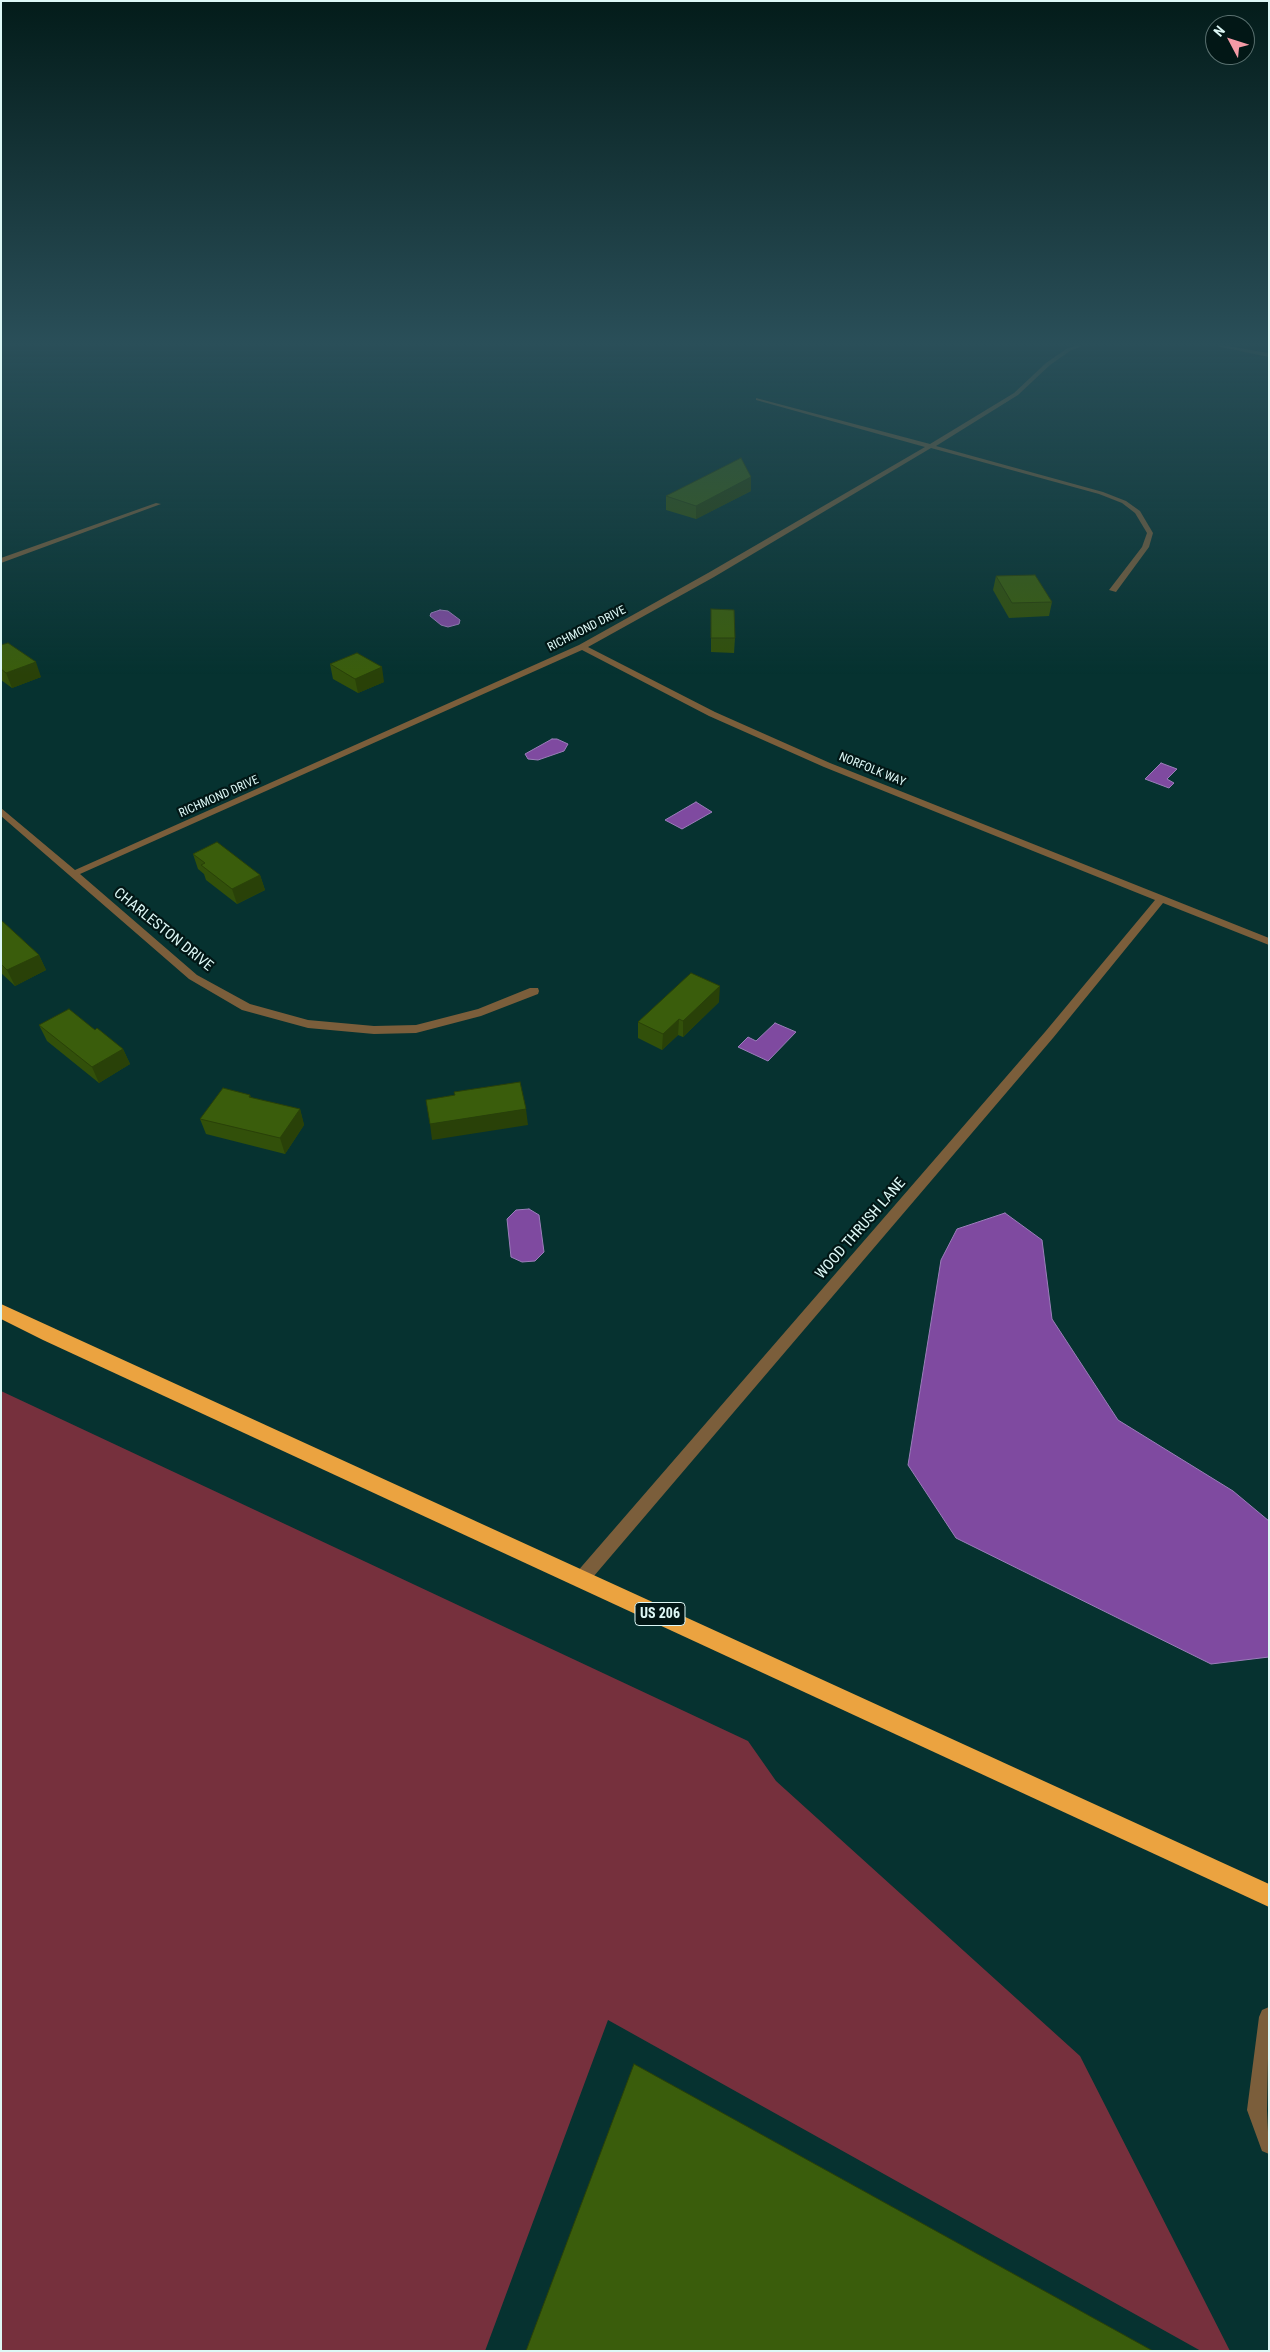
<!DOCTYPE html>
<style>
body{margin:0}
#map{position:relative;width:1270px;height:2352px;overflow:hidden;background:#063230;font-family:"Roboto Condensed",sans-serif}
canvas{display:block}
.frame{position:absolute;inset:0;border:2px solid #ddf8f6;pointer-events:none}
.north{position:absolute;left:1205px;top:15px;width:50px;height:50px;box-sizing:border-box;background:#021716;border:1px solid #5a7170;border-radius:50%;rotate:310deg;font-size:14px;font-weight:700;line-height:20px;text-align:center;color:#ddf8f6}
.north::after{content:'';display:block;margin:auto;width:18px;height:22px;background:#f49aa6;clip-path:polygon(50% 0,100% 100%,50% 72%,0 100%)}
</style>
<div id="map">
<canvas width="1270" height="2352"></canvas>
<div class="frame"></div>
<div class="north">N</div>
</div>
<script>
const g = document.querySelector('canvas').getContext('2d');
g.lineJoin = 'round';
function paint(path, color) { g.fillStyle = color; g.fill(path, 'evenodd'); }
const poly = rows => new Path2D(rows.map(r => 'M' + r).join(''));
function trace(path, color, width, dash) { g.strokeStyle = color; g.lineWidth = width; g.lineCap = dash ? 'butt' : 'round'; g.setLineDash(dash || []); g.stroke(path); }
function label(font, color, halo, rows, align = 'center') {
  g.font = font + ' "Roboto Condensed",sans-serif'; g.lineWidth = 4.5; g.setLineDash([]); g.textBaseline = 'middle'; g.strokeStyle = halo; g.fillStyle = color; for (const [text, x, y, turn = 0] of rows) {
    g.save(); g.translate(x, y); g.rotate((+turn || 0) * Math.PI / 180); g.textAlign = isNaN(turn) ? turn : align; if (halo) g.strokeText(text, 0, 0); g.fillText(text, 0, 0); g.restore();
  }
}
const green = poly([
 [1,1391,748,1741,776,1781,1080,2056,1230,2351,1201,2351,608,2020,485,2351,1,2351]
]);
const water = poly([
 [440,610,448,611,460,620,459,624,448,627,441,625,430,616,431,613,440,610],
 [552,739,557,739,568,744,564,751,538,760,528,759,525,754,552,739],
 [1161,763,1177,769,1167,779,1174,783,1169,788,1145,779,1161,763],
 [696,802,712,812,682,829,665,820,696,802],
 [775,1023,796,1032,768,1061,738,1047,748,1037,756,1041,775,1023],
 [529,1209,539,1215,544,1252,535,1261,522,1262,511,1257,507,1219,516,1210,529,1209],
 [1005,1213,1042,1240,1052,1319,1118,1420,1233,1491,1269,1521,1269,1657,1211,1664,956,1538,908,1465,941,1260,957,1229,1005,1213]
]);
const lane = poly([
 [1269,2007,1267,2110,1269,2154,1262,2151,1247,2110,1259,2017,1262,2010,1269,2007]
]);
const street = poly([
 [1075,346,1082,346,1070,351,1050,365,1018,395,936,446,1103,492,1126,501,1140,511,1153,533,1149,547,1116,592,1109,590,1142,547,1147,533,1135,513,1122,503,1099,494,931,448,714,577,588,647,715,712,830,763,1269,938,1269,945,1163,903,1053,1038,588,1583,582,1586,576,1583,574,1578,576,1573,1045,1032,1155,900,824,767,709,716,582,650,80,874,197,975,250,1004,308,1020,374,1026,416,1025,478,1009,530,988,538,988,539,991,538,994,481,1016,416,1033,374,1034,308,1028,242,1010,189,979,1,816,1,808,75,870,579,645,708,573,925,447,756,400,756,398,930,444,1014,393,1046,363,1066,349,1075,346],
 [1216,346,1227,346,1269,353,1269,357,1216,346],
 [156,503,161,504,1,563,1,558,156,503]
]);
const highway = poly([
 [1,1304,1269,1884,1269,1907,43,1340,1,1319,1,1304]
]);
const wall = poly([
 [751,491,696,519,666,510,666,496],
 [996,576,1052,602,1049,616,1009,618,993,590],
 [711,609,735,638,734,653,711,652],
 [1,645,41,677,12,688,1,680],
 [330,664,384,682,358,693,333,679],
 [193,854,260,875,265,890,237,904,206,880,204,874,198,869],
 [1,920,39,955,46,970,15,986,1,973],
 [719,1002,683,1037,678,1035,662,1050,638,1038,638,1022],
 [39,1025,95,1030,123,1049,130,1064,99,1083,47,1041],
 [250,1095,251,1098,300,1109,304,1125,285,1154,206,1134,200,1119]
]);
const shadedWall = poly([
 [751,477,751,491,696,519,696,506],
 [36,662,41,677,12,688,6,673],
 [382,667,384,682,358,693,355,679],
 [260,875,265,890,237,904,232,889],
 [39,955,46,970,15,986,7,970],
 [720,986,719,1002,683,1037,683,1021],
 [679,1019,678,1035,662,1050,663,1034],
 [123,1049,130,1064,99,1083,92,1067],
 [300,1109,304,1125,285,1154,280,1138],
 [526,1109,528,1125,432,1140,430,1124]
]);
const building = poly([
 [741,458,751,477,696,506,666,496,741,458],
 [1035,575,1052,602,1012,603,996,576,1035,575],
 [711,609,734,610,735,638,711,638,711,609],
 [8,643,36,662,6,673,1,669,1,645,8,643],
 [357,653,382,667,355,679,330,664,357,653],
 [217,842,260,875,232,889,201,865,205,863,193,854,217,842],
 [1,920,39,955,7,970,1,964,1,920],
 [691,973,720,986,683,1021,679,1019,663,1034,638,1022,691,973],
 [69,1009,95,1030,97,1028,123,1049,92,1067,39,1025,69,1009],
 [520,1082,526,1109,430,1124,426,1100,455,1095,454,1092,520,1082],
 [223,1088,250,1095,249,1097,300,1109,280,1138,200,1119,223,1088],
 [634,2064,1153,2351,526,2351,634,2064]
]);
const farStreetnames = [
 ["RICHMOND DRIVE",587,629,-27],
 ["NORFOLK WAY",872,770,22],
 ["RICHMOND DRIVE",219,797,-24]
];
const shields = [
 [660,1614,50]
];
const shieldNames = [
 ["US 206",660,1614]
];
const streetNames = [
 ["CHARLESTON DRIVE",163,930,39],
 ["WOOD THRUSH LANE",861,1229,-49]
];
paint(green, '#76303d');
paint(water, '#7f4aa0');
trace(water, '#9b7eba', 1);
paint(lane, '#7b5e3b');
paint(street, '#7b5e3b');
paint(highway, '#eba340');
paint(wall, '#32500a');
paint(shadedWall, '#294108');
paint(building, '#3a5d0c');
trace(building, '#294108', 1);
const sky = g.createLinearGradient(0, 0, 0, 675);
sky.addColorStop(0, '#031c1a');
sky.addColorStop(0.51, '#2a4f59');
sky.addColorStop(1, '#2a4f5900');
g.fillStyle = sky;
g.fillRect(0, 0, 1270, 675);
label('12px', '#ddf8f6', '#021716', farStreetnames);
for (const [x, y, w] of shields) { const box = new Path2D(); box.roundRect(x - w / 2, y - 11.5, w, 23, 4); g.fillStyle = '#021716'; g.fill(box); trace(box, '#ddf8f6', 1); }
label('bold 14px', '#ddf8f6', null, shieldNames);
label('15px', '#ddf8f6', '#021716', streetNames);
</script>
